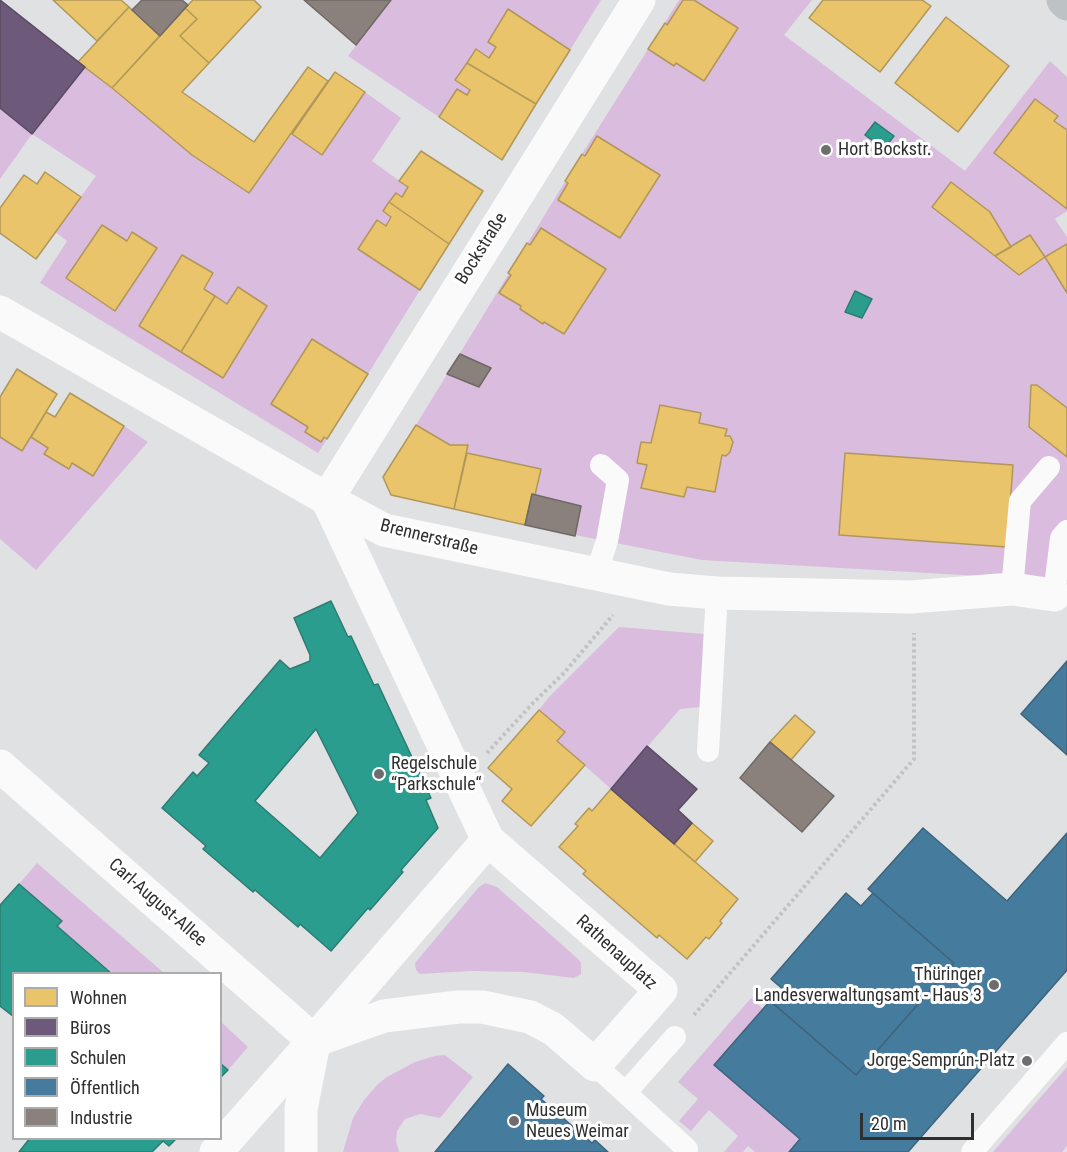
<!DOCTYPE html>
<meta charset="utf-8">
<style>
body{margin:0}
#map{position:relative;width:1067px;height:1152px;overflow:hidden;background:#e0e1e3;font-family:"Roboto Condensed",sans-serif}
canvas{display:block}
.legend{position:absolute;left:12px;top:972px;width:210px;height:168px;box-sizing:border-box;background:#fff;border:2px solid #acacac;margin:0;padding:8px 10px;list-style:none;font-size:18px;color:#2f2f30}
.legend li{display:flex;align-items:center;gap:12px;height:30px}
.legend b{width:30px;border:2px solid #acacac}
.scale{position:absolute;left:860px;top:1113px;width:114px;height:27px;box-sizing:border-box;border:3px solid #2f2f30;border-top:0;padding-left:8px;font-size:18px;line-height:21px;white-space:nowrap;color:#2f2f30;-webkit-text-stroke:4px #fff;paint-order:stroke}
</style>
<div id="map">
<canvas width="1067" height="1152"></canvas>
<ul class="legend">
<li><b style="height:16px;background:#e9c46a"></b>Wohnen</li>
<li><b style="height:16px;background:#6d597a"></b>Büros</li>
<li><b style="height:16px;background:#2a9d8f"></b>Schulen</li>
<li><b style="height:16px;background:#457b9d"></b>Öffentlich</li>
<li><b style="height:16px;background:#8a817c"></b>Industrie</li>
</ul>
<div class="scale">20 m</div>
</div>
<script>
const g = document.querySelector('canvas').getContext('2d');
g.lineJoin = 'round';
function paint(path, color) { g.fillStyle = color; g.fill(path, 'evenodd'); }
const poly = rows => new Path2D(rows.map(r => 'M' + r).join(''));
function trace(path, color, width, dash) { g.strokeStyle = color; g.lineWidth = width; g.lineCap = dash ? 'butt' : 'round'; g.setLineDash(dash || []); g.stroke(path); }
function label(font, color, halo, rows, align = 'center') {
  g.font = font + ' "Roboto Condensed",sans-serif'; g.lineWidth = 6; g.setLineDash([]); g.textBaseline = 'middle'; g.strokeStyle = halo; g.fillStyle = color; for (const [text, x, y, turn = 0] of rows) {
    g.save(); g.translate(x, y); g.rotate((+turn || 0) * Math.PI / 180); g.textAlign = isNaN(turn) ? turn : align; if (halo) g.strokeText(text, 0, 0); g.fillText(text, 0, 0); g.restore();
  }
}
const green = poly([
 [391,0,601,0,570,50,508,9,488,41,496,47,489,58,476,50,455,80,470,90,467,95,457,89,439,117,348,56],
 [679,0,812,0,784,35,965,171,1050,61,1067,77,1067,211,1055,219,1067,237,1067,244,1045,257,1067,293,1067,581,702,560,525,525,535,495,541,469,467,453,468,445,450,445,416,425,582,154],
 [85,67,192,155,249,193,292,134,322,154,365,92,401,118,372,161,408,187,402,197,396,193,383,211,391,217,386,226,377,220,358,249,420,290,368,374,312,339,271,404,327,439,318,453,40,283,67,241,55,232,96,176,32,134,0,179,0,108,32,134],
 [182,255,213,273,204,289,227,304,238,287,267,306,223,378,139,327],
 [124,426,148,442,36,570,0,539,0,437,22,451,31,437,48,448,45,454,68,469,72,463,93,476],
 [619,627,704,634,701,707,680,709,611,789,557,741,565,732,539,710,548,698],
 [37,863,164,973,112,973,57,926,61,920,19,884],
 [485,883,497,887,578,959,581,963,581,974,574,978,524,972,470,971,420,974,416,970,415,963,479,887],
 [751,998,763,1009,715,1065,800,1139,789,1152,755,1152,748,1146,743,1152,724,1152,738,1136,709,1110,691,1131,679,1121,698,1099,678,1082],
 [221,1022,248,1047,228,1070,221,1063],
 [445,1055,473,1077,440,1118,420,1114,405,1119,397,1131,396,1141,399,1152,343,1152,353,1118,364,1100,378,1084,387,1077,415,1062,435,1056],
 [1067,1067,1067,1146,1062,1152,993,1152]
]);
const homes = poly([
 [53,0,121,0,129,7,97,41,53,0],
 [193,0,254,0,261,7,209,63,180,36,197,19,185,8,193,0],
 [683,0,694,0,738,28,704,81,676,63,674,66,648,49,665,23,667,25,683,0],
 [823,0,922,0,931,6,880,72,809,18,823,0],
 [129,7,160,36,112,88,78,62,129,7],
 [185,8,197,19,180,36,209,63,182,92,254,142,308,67,328,81,249,193,192,155,112,88,185,8],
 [508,9,570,50,536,104,467,63,476,49,489,58,496,47,488,42,508,9],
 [946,17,1009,66,958,132,895,83,946,17],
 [467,63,536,104,502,160,439,117,457,89,467,95,470,90,455,80,467,63],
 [335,72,365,92,322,155,292,134,335,72],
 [1035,99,1058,116,1054,121,1067,130,1067,209,994,153,1035,99],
 [597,136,660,175,620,238,558,200,568,183,565,181,582,154,585,156,597,136],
 [421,151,483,191,449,244,389,202,396,193,402,197,408,187,399,181,421,151],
 [45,172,81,197,36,259,0,233,0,208,24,175,37,184,45,172],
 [951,182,990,212,1011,247,995,256,932,207,951,182],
 [389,202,449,244,420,290,358,249,377,220,386,226,391,217,383,211,389,202],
 [102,225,127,241,132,232,157,248,115,311,66,278,102,225],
 [541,228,606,269,564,334,544,322,543,324,520,309,521,306,499,293,511,275,508,273,527,243,530,245,541,228],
 [1030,235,1045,257,1019,275,995,256,1030,235],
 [1067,244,1067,293,1045,257,1067,244],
 [182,255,213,273,204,289,215,296,181,352,139,326,182,255],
 [238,287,267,306,223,378,181,352,215,296,227,304,238,287],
 [312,339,368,374,327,439,324,437,321,442,305,432,308,427,271,404,312,339],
 [17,369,57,394,22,451,0,437,0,397,17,369],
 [1031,385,1037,385,1067,408,1067,457,1029,427,1031,385],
 [70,393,124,426,93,476,72,463,69,469,44,454,48,448,31,437,46,412,55,417,70,393],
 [660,405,701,413,699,423,727,429,725,436,730,436,733,442,730,452,726,456,722,455,715,492,687,487,684,497,641,488,647,465,637,463,641,442,651,443,660,405],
 [416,425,450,445,468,445,454,509,391,495,383,477,416,425],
 [467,453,541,469,535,495,532,494,525,525,454,509,467,453],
 [845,453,1013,465,1007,547,839,535,845,453],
 [539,710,565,732,557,741,585,765,531,826,502,801,512,789,488,768,539,710],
 [795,715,815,732,791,760,770,742,795,715],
 [611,789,738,899,720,921,722,923,709,939,706,937,687,959,659,935,657,938,583,874,586,871,559,847,578,826,575,824,589,808,592,811,611,789],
 [692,823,713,841,695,862,674,844,692,823]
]);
const offices = poly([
 [0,0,85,67,32,134,0,108,0,0],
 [647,746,697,789,678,810,692,823,674,844,611,789,647,746]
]);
const schools = poly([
 [875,122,894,136,884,149,865,135,875,122],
 [855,291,872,299,862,318,845,312,855,291],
 [331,601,348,637,351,636,374,685,378,684,431,798,426,800,438,828,401,870,403,872,370,910,368,908,331,951,300,924,298,927,255,890,253,892,203,849,206,846,162,808,193,772,197,776,209,763,199,755,280,660,290,669,310,661,310,655,294,618,331,601],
 [316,729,358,813,320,858,255,801,316,729],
 [19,884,62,921,57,926,112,974,14,974,14,1017,0,1006,0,905,19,884],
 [220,1063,228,1070,220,1078,220,1063],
 [30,1138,177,1138,169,1146,163,1141,152,1152,19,1152,30,1138]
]);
const public = poly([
 [1067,661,1067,755,1021,714,1067,661],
 [923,828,1007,901,1067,833,1067,970,908,1152,789,1152,800,1139,714,1065,770,1001,856,1075,954,963,868,889,923,828],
 [846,893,861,906,873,893,954,963,856,1075,774,1004,785,991,771,979,846,893],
 [508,1064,544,1096,541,1099,592,1143,595,1140,608,1152,435,1152,508,1064]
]);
const industry = poly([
 [142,0,182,0,188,5,160,36,132,10,142,0],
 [304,0,391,0,356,45,304,0],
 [460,354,491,368,479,387,447,374,460,354],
 [532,494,581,506,575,536,525,525,532,494],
 [770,742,834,796,802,832,740,778,770,742]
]);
const path = poly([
 [487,753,533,703,564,673,613,615],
 [694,1015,914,759,914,633]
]);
const lane = poly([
 [596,574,607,541,618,480,601,465],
 [1012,589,1020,501,1049,467],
 [1054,595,1061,538,1067,531],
 [708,751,717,593],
 [595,1065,687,1149],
 [626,1092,675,1037],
 [972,1152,1067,1043]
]);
const street = poly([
 [0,312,327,499,384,530,669,589,717,593,911,597,1012,589,1054,595],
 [327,499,639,0],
 [0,766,314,1041],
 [314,1041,384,1016,458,1007,482,1007,530,1017,553,1029,595,1065,661,990,488,840,327,499],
 [216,1152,314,1041,488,840],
 [301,1152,301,1109,314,1043]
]);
const primary = poly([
 [1063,0,1067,4]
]);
const markers = [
 [826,150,6,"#6d6d6f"],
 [379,774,6,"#6d6d6f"],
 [994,985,6,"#6d6d6f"],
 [1027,1061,6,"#6d6d6f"],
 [514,1121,6,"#6d6d6f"]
];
const poiNames = [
 ["Hort Bockstr.",838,150],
 ["Regelschule",391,764],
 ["“Parkschule“",391,785],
 ["Thüringer",982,975,"right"],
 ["Landesverwaltungsamt - Haus 3",982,996,"right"],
 ["Jorge-Semprún-Platz",1015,1061,"right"],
 ["Museum",526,1111],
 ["Neues Weimar",526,1132]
];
const streetNames = [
 ["Bockstraße",482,249,-58],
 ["Brennerstraße",429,538,14],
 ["Carl-August-Allee",157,903,41],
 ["Rathenauplatz",616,953,42]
];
paint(green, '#dabcdf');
paint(homes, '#e9c46a');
trace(homes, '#b19759', 1.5);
paint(offices, '#6d597a');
trace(offices, '#5a4c64', 1.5);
paint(schools, '#2a9d8f');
trace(schools, '#2c7c72', 1.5);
paint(public, '#457b9d');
trace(public, '#3e647c', 1.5);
paint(industry, '#8a817c');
trace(industry, '#6f6865', 1.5);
trace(path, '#c2c2c2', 4, [3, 3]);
trace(lane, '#fafafb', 22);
trace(street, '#fafafb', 33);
trace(primary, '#bdc2c5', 33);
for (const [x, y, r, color] of markers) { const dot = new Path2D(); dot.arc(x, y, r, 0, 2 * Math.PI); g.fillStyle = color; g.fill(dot); trace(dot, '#fff', 2); }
label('18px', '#2f2f30', '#fff', poiNames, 'left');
label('18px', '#2f2f30', '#fff', streetNames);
</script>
